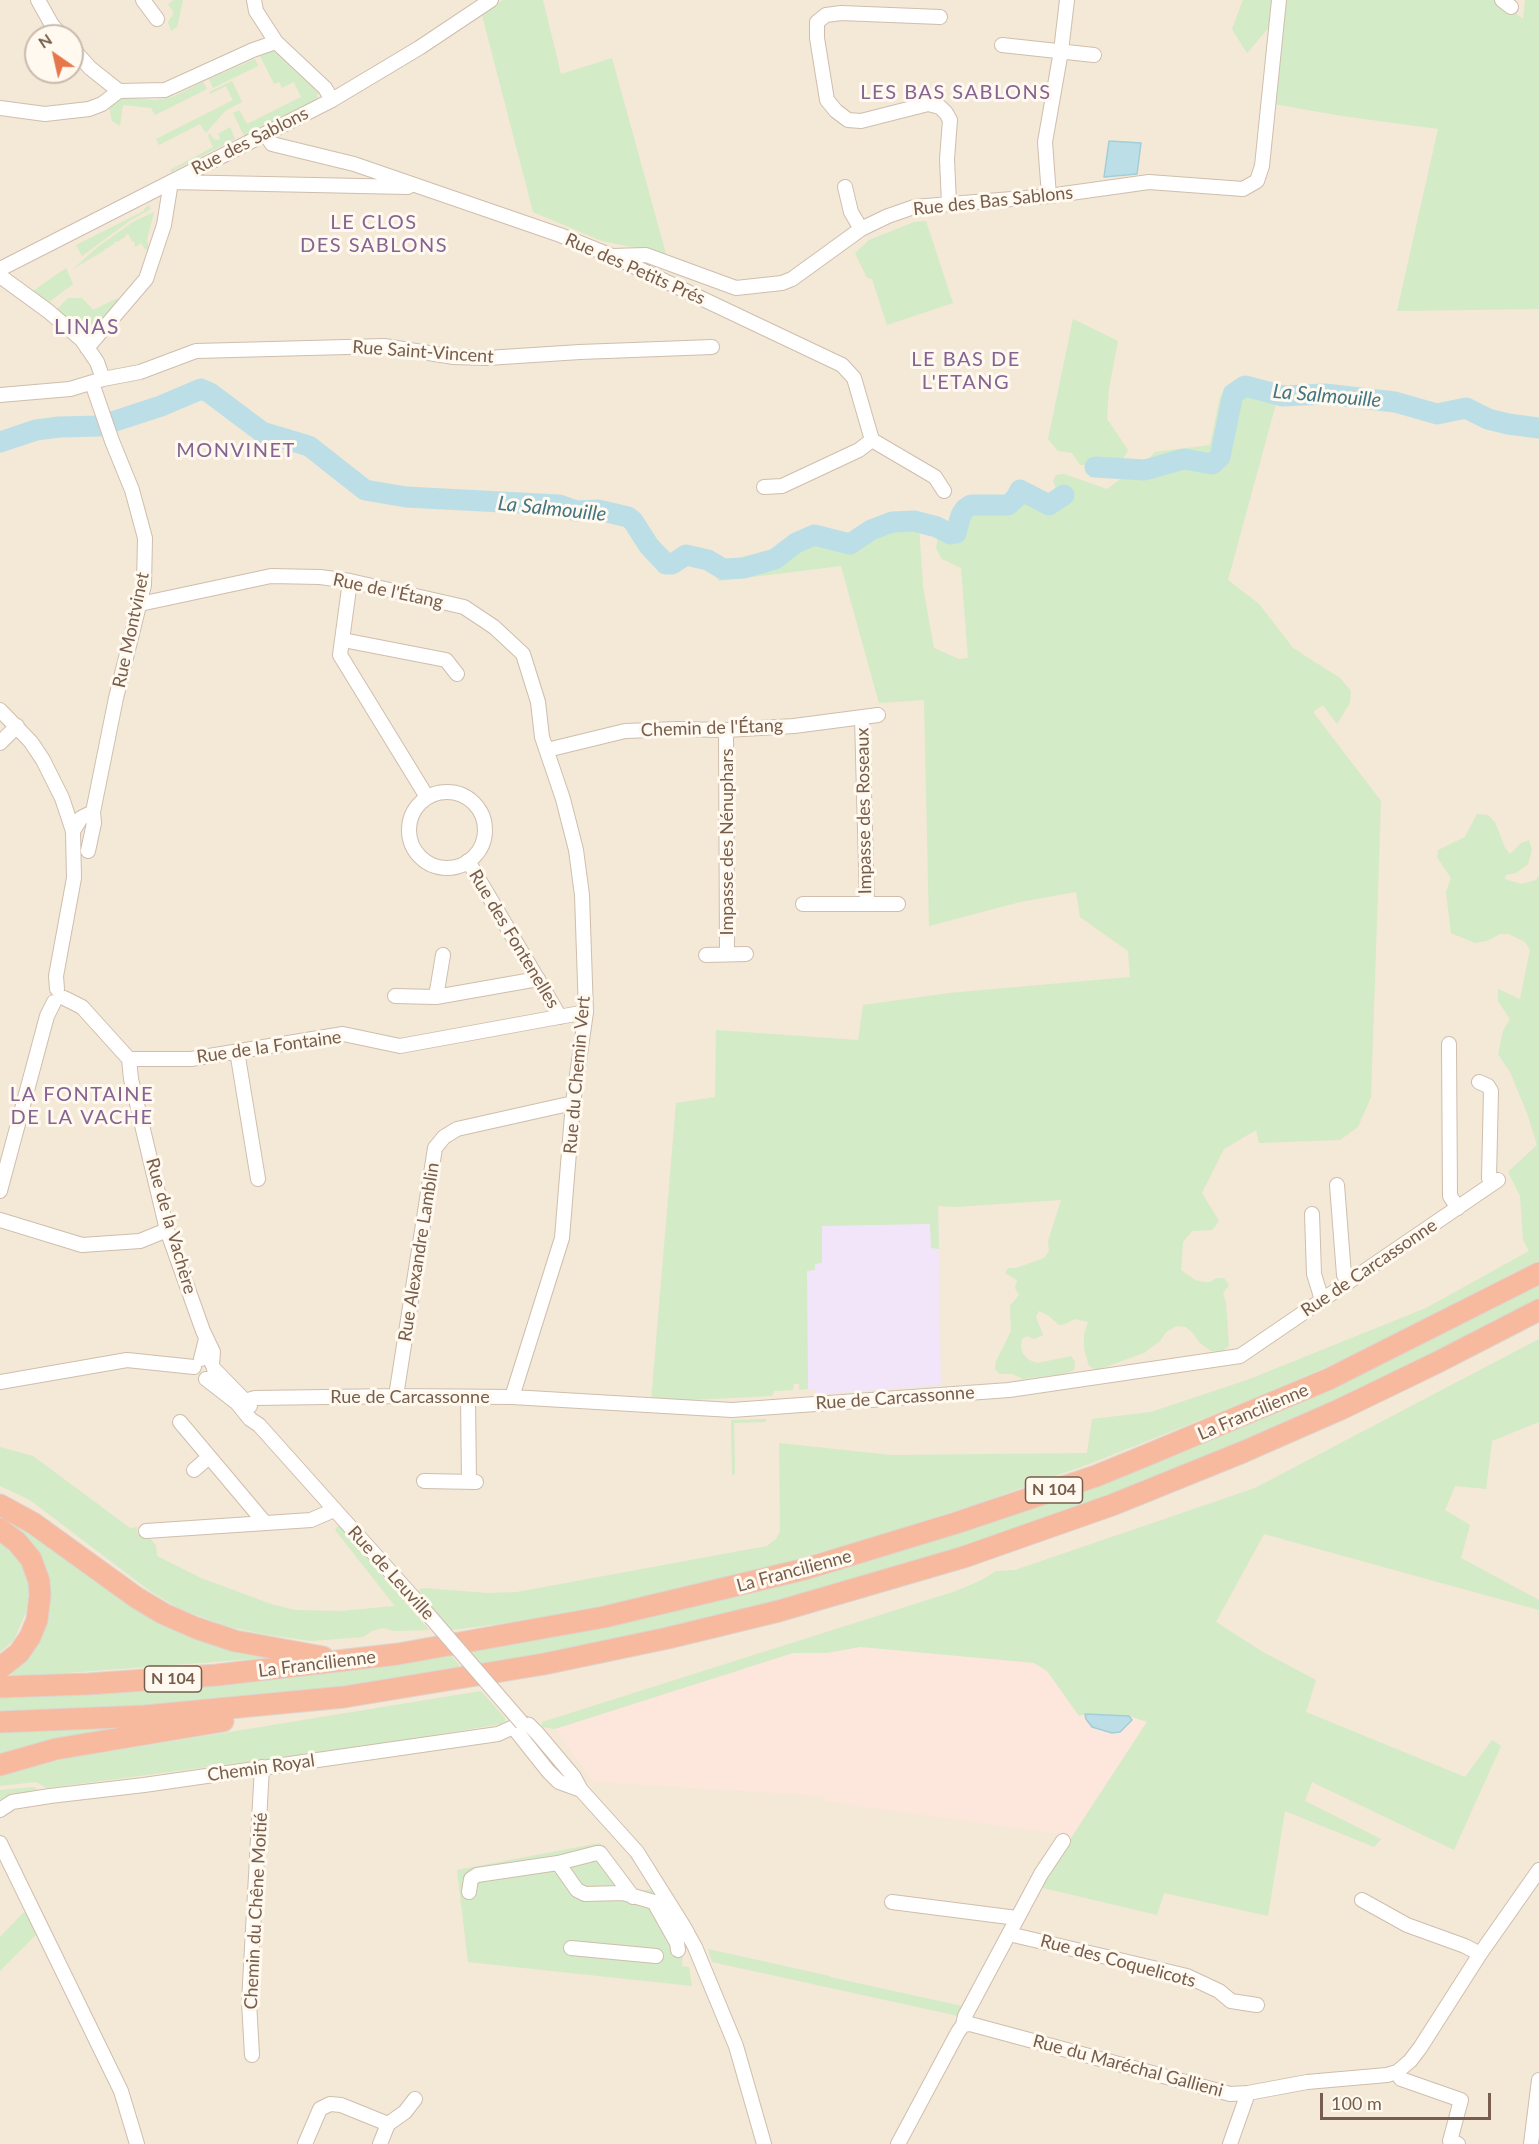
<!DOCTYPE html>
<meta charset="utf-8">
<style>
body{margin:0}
#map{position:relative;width:1539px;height:2144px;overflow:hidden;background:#fdf6e8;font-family:Lato,sans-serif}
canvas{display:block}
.north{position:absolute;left:24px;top:24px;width:60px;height:60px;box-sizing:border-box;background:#fff9ef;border:2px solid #c9bbad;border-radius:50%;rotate:326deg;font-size:16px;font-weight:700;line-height:24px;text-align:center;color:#775d4b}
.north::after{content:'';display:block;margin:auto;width:21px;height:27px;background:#e6774d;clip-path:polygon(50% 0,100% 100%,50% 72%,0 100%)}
.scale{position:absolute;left:1320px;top:2093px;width:171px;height:27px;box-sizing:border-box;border:3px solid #775d4b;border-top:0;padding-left:8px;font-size:18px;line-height:21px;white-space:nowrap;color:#775d4b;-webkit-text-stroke:4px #fff9ef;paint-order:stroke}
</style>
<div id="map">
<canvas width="1539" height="2144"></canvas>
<div class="north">N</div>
<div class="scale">100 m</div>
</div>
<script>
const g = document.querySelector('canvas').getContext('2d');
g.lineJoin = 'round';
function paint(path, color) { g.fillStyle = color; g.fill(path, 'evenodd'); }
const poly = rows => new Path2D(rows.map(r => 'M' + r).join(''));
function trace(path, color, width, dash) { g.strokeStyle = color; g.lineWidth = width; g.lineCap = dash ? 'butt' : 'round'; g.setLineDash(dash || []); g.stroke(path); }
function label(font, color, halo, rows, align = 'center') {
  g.font = font + ' Lato,sans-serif'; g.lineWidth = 6; g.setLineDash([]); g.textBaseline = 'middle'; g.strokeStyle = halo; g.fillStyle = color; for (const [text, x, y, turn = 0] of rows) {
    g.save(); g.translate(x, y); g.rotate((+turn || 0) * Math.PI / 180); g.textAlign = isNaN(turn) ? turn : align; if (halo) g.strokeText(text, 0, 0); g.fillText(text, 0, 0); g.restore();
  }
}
const residential = poly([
 [0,0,1539,0,1539,2144,0,2144],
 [36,36,72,36,72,72,36,72]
]);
const commercial = poly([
 [856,1633,1148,1645,1169,1687,1072,1836,823,1801,823,1796,593,1782,555,1729]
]);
const education = poly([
 [814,1206,938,1206,941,1385,823,1394,815,1393,815,1389,808,1389,807,1271,815,1270]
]);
const green = poly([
 [174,0,183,0,177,27,171,31,168,22,174,13,168,4],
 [503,0,543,0,561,74,612,58,666,254,602,241,533,212,482,15],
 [1243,0,1499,0,1523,19,1525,0,1539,0,1539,309,1397,311,1438,129,1342,116,1268,103,1276,19,1247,53,1232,29],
 [271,51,275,52,312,84,318,92,317,100,244,136,233,113,239,110,247,124,301,97,294,82,282,88,279,82,274,84,260,56],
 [255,59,258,66,213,88,209,79],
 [232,81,242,102,225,111,206,133,200,124,159,145,156,139,233,100,226,86,210,94,209,92],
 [203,82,207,89,155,115,151,108,123,105,120,126,112,121,109,107,118,97,156,100,172,97],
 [230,127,235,139,171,172,170,170,213,147,208,136,210,133,213,139,219,140,220,137,218,134],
 [149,205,151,209,131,220,82,256,76,245,144,211,145,208],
 [154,212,147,240,149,250,145,249,141,243,135,247,134,241,132,242,129,235,126,234,126,236,117,242,115,241,115,243,106,249,104,248,105,250,73,269,99,246,133,222],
 [926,221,953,303,887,325,872,279,867,278,855,253,869,240,914,222],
 [66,268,73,284,45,305,30,293],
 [68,298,82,298,93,310,118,298,117,302,91,330,84,333,54,312],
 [1073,319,1118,341,1109,388,1107,419,1128,450,1123,459,1106,463,1080,465,1072,453,1058,451,1048,439],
 [1248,380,1277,400,1228,580,1259,604,1293,648,1340,678,1351,691,1350,703,1337,724,1323,705,1313,712,1381,801,1371,1097,1358,1127,1340,1140,1259,1143,1256,1130,1224,1149,1202,1193,1219,1221,1212,1230,1192,1231,1183,1242,1181,1270,1195,1280,1204,1282,1210,1282,1217,1278,1224,1278,1229,1285,1223,1293,1226,1302,1229,1346,1221,1352,1211,1351,1200,1343,1193,1333,1186,1327,1177,1326,1166,1332,1160,1341,1144,1353,1097,1370,1089,1366,1084,1349,1084,1334,1088,1322,1075,1319,1065,1324,1059,1325,1049,1316,1039,1311,1036,1317,1043,1335,1034,1339,1027,1336,1022,1339,1021,1348,1023,1354,1029,1360,1038,1363,1071,1356,1075,1362,1074,1370,1063,1374,1023,1379,1012,1374,1000,1374,995,1369,996,1361,1011,1331,1010,1306,1019,1295,1015,1288,1017,1280,1005,1273,1008,1268,1016,1268,1044,1258,1049,1251,1048,1241,1061,1200,955,1207,938,1206,939,1249,931,1248,930,1224,822,1226,822,1263,815,1264,815,1270,807,1271,808,1389,799,1390,799,1384,794,1384,793,1390,774,1391,772,1396,690,1400,658,1399,651,1401,676,1103,715,1097,716,1030,858,1040,863,1005,949,993,1130,977,1128,951,1080,917,1076,892,1020,902,929,926,924,700,879,703,841,566,719,581,712,570,718,563,796,543,814,532,830,532,847,540,856,539,881,518,890,515,904,518,919,525,923,587,934,648,959,659,968,658,961,568,942,559,936,548,938,538,944,530,958,528,958,506,963,501,1008,501,1023,489,1052,496,1056,488,1053,481,1056,475,1064,474,1107,489,1134,469,1144,464,1155,452,1210,445,1220,397,1233,383],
 [1477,814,1488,815,1495,822,1505,848,1510,854,1521,843,1529,840,1532,850,1528,864,1516,873,1506,875,1505,879,1521,884,1536,880,1539,875,1539,1260,1347,1358,1275,1390,1092,1463,977,1504,860,1541,750,1572,622,1602,531,1620,452,1630,418,1590,423,1588,487,1593,517,1592,767,1546,776,1539,780,1531,779,1443,891,1455,1087,1453,1092,1419,1151,1412,1247,1380,1426,1308,1529,1251,1523,1240,1520,1196,1508,1172,1537,1145,1527,1113,1510,1072,1498,1054,1503,1031,1510,1019,1498,1001,1498,989,1520,999,1530,950,1525,942,1509,934,1500,934,1487,941,1475,943,1451,933,1446,892,1451,878,1437,857,1438,850,1465,837],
 [1539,1281,1539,1303,1257,1438,1000,1538,684,1627,485,1668,469,1650,971,1527],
 [1539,1339,1539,1422,1492,1441,1486,1489,1455,1486,1445,1510,1470,1525,1461,1558,1539,1600,1539,1610,1264,1534,1216,1622,1263,1652,1316,1680,1306,1712,1465,1777,1492,1740,1501,1746,1454,1850,1312,1782,1305,1801,1381,1839,1374,1847,1285,1811,1268,1916,1164,1893,1157,1915,1039,1887,1147,1722,1129,1716,1086,1714,1079,1716,1047,1671,1034,1663,860,1647,827,1653,793,1653,555,1729,542,1727,542,1722,956,1591,982,1580,996,1571,1015,1570,1255,1488],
 [766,1419,766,1422,734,1423,735,1474,732,1475,731,1420],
 [0,1447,33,1456,130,1528,137,1527,138,1535,148,1535,156,1546,157,1556,201,1578,271,1604,295,1610,340,1611,395,1606,335,1530,338,1526,345,1531,429,1630,393,1631,384,1628,372,1631,363,1637,311,1641,262,1634,226,1626,180,1609,150,1591,30,1500,0,1486],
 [0,1512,134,1603,266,1653,266,1658,14,1677,8,1670,48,1604,0,1521],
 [0,1539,19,1559,30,1587,26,1612,14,1640,0,1652],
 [449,1653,464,1671,347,1687,197,1704,0,1715,0,1693],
 [481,1691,505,1718,505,1721,501,1724,369,1746,47,1788,36,1782,0,1786,0,1776,64,1759],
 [149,1724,0,1755,0,1731],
 [34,1787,40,1792,10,1797,0,1802,0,1790],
 [600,1843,635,1892,653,1889,686,1951,683,1952,682,1966,689,1967,692,1986,468,1962,457,1870],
 [26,1910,36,1935,0,1971,0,1937],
 [708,1949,830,1976,830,1977,962,2006,958,2016,712,1962]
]);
const water = poly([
 [1109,141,1141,143,1137,174,1104,177,1109,141],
 [1085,1714,1129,1716,1132,1720,1120,1732,1112,1733,1092,1727,1086,1719,1085,1714]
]);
const river = poly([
 [112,422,161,406,201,389,210,393,262,432,309,446,365,490,406,497,559,505,576,511,598,510,628,517,633,521,649,546,666,564,672,564,686,555,708,560,723,569,744,568,775,559,796,543,814,535,850,544,871,530,892,522,914,521,937,527,950,534,956,533,961,515,965,509,971,505,1008,505,1016,498,1020,490,1049,505,1064,495],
 [0,442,36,430,59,427,101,426],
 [1095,467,1145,470,1184,459,1212,464,1220,457,1233,394,1245,386,1283,396,1325,394,1395,402,1437,414,1466,408,1488,419,1508,424,1539,428]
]);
const minor = poly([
 [38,0,52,25,62,36],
 [143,0,157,19],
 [254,0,256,11,276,42,325,88,332,100],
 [1502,0,1511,7],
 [940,17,841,13,826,15,817,22,817,38,827,100,836,111,848,120,861,121,928,104,940,107,946,113,950,120,947,159,949,204],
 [1002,45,1094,55],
 [72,48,90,68,119,91,165,90,253,50,276,42],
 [0,108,45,114,89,109,102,104,119,91],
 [265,134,272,144,354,164,560,235,612,256,842,365,854,378,872,440],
 [171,182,408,187],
 [845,187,851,212,861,229],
 [1049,196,1045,142,1061,51,1067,0],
 [612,256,646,255,736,288,782,283,792,279,861,229,888,216,914,207,1049,196,1149,182,1243,189,1257,181,1262,166,1279,0],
 [0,269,332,100,419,48,491,0],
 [0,276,48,311,82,340,97,362,103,379],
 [87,348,146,279,164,225,171,182],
 [0,395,70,389,103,379,140,372,196,351,384,346,454,357,487,358,580,352,712,347],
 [764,487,782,486,859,450,872,440,935,477,944,491],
 [350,581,340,655,427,797],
 [140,604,271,576,320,577,350,581,464,607,494,627,523,654,538,702,542,737,563,799,576,850,582,895,586,1012,573,1103,562,1238,512,1397],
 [343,640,446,660,457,674],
 [0,710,31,742,43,760,62,798,73,831],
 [862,718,867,904],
 [726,730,727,954],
 [0,743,17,726],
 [547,750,625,731,677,729,726,730,794,726,878,715],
 '409 830a38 38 0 1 1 76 0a38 38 0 1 1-76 0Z',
 [88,851,94,823,93,812],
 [468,861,560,1017],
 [803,904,898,904],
 [706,955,746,954],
 [57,989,56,976,74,878,73,831,81,818,93,812,116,698,144,585,145,538,132,490,112,441,92,383],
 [395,996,436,997,538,979],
 [436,997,443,955],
 [64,998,82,1007,129,1059,131,1079,167,1230,203,1331,213,1352,212,1364],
 [1449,1044,1450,1196,1458,1208],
 [237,1051,258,1179],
 [129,1059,191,1059,343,1034,400,1046,586,1012],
 [1479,1082,1488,1086,1491,1091,1489,1178,1492,1184],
 [1337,1185,1344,1275,1348,1282],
 [0,1191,47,1016,54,1002],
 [1312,1214,1314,1274,1322,1300],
 [0,1220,82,1245,140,1241,167,1230],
 [201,1359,206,1339],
 [214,1369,250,1406],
 [206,1379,237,1403,250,1419,259,1425,420,1605],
 [0,1382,127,1360,194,1367],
 [396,1396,435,1148,444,1137,457,1129,573,1103],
 [468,1397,469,1482],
 [237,1403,255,1398,396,1396,512,1397,732,1410,1009,1390,1240,1356,1498,1180],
 [180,1422,265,1523],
 [194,1470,209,1457],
 [424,1481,476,1482],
 [146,1531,311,1520,334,1510],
 [522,1723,529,1725,537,1733,574,1777,581,1790,637,1852,684,1927,695,1947,736,2046,764,2144],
 [522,1723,517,1732,548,1771,559,1782,581,1790],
 [0,1810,12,1802,50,1796,144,1785,498,1734,522,1723],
 [0,1843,121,2091,137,2144],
 [558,1863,577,1890,585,1894,623,1893,654,1902,677,1943,678,1950],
 [469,1892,471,1879,477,1875,558,1863,597,1853,600,1853,633,1897],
 [1362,1900,1407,1925,1465,1946,1480,1954],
 [892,1902,1017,1918],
 [1009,1934,1187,1976,1219,1991,1231,2001,1257,2005],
 [571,1948,656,1956],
 [963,2025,965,2016,1041,1874,1063,1841],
 [252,2055,249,2002,262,1767],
 [1397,2072,1401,2079,1461,2100,1450,2141,1458,2144],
 [305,2144,320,2109,330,2104,341,2105,388,2124],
 [380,2144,388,2124,405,2112,415,2099],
 [898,2144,958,2032,963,2025,970,2024,1230,2094,1248,2093,1307,2082,1387,2075,1397,2072,1410,2061,1420,2048,1480,1954,1539,1870],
 [1230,2144,1248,2093],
 [1531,2144,1539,2080]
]);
const highway = poly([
 [0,1505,33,1523,137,1598,164,1614,196,1628,235,1641,323,1657],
 [0,1529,17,1542,31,1559,39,1581,40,1595,37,1620,30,1637,19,1653,0,1668],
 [0,1687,88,1684,217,1675,398,1654,604,1617,805,1569,956,1523,1096,1476,1140,1458,1329,1379,1539,1273],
 [0,1722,145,1716,344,1697,544,1664,668,1638,779,1611,964,1557,1112,1505,1243,1452,1341,1409,1436,1363,1539,1310],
 [0,1765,56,1749,223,1721]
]);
const minorBridge = poly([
 [420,1605,522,1723]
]);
const shields = [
 [1054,1490,57],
 [173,1679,57]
];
const shieldNames = [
 ["N 104",1054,1490],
 ["N 104",173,1679]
];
const streetNames = [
 ["Rue des Sablons",250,141,-27],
 ["Rue des Bas Sablons",993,201,-6],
 ["Rue des Petits Prés",635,269,24],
 ["Rue Saint-Vincent",423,352,4],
 ["Rue de l'Étang",388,591,12],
 ["Rue Montvinet",131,630,-78],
 ["Chemin de l'Étang",712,728,-2],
 ["Impasse des Roseaux",864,811,-91],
 ["Impasse des Nénuphars",727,842,-90],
 ["Rue des Fontenelles",514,939,59],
 ["Rue de la Fontaine",269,1047,-8],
 ["Rue du Chemin Vert",577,1075,-85],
 ["Rue de la Vachère",171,1226,74],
 ["Rue Alexandre Lamblin",419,1252,-81],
 ["Rue de Carcassonne",1369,1268,-34],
 ["Rue de Carcassonne",410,1397],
 ["Rue de Carcassonne",895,1398,-4],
 ["La Francilienne",1253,1412,-23],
 ["La Francilienne",794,1571,-15],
 ["Rue de Leuville",391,1573,48],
 ["La Francilienne",317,1664,-7],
 ["Chemin Royal",261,1768,-8],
 ["Chemin du Chêne Moitié",256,1911,-87],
 ["Rue des Coquelicots",1118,1961,15],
 ["Rue du Maréchal Gallieni",1128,2066,15]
];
const neighbourhoodNames = [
 ["LES BAS SABLONS",956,93],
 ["LE CLOS",374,223],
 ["DES SABLONS",374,246],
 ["LE BAS DE",966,360],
 ["L'ETANG",966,383],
 ["MONVINET",236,451],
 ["LA FONTAINE",82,1095],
 ["DE LA VACHE",82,1118]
];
const waterNames = [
 ["La Salmouille",1327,396,5],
 ["La Salmouille",552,509,6]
];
const quarterNames = [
 ["LINAS",87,327]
];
paint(residential, '#f4e8d6');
paint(commercial, '#fde7dc');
paint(education, '#f3e5f9');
paint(green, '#d3ebc6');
paint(water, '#bcdfe7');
trace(water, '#a2ced9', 1.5);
trace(river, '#bcdfe7', 21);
trace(minor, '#cfbead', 16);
trace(highway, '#dcd5d0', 23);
trace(minor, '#fff', 14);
trace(highway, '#f7ba9f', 21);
trace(minorBridge, '#cfbead', 16, []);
trace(minorBridge, '#fff', 14);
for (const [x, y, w] of shields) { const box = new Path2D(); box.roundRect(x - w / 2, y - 13, w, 26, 4.5); g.fillStyle = '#fff9ef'; g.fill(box); trace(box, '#775d4b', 1.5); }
label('bold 16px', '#775d4b', null, shieldNames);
label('18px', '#775d4b', '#fff9ef', streetNames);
g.letterSpacing = '1.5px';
label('20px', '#866393', '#fff9ef', neighbourhoodNames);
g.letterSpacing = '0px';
label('italic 20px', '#427683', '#fff9ef', waterNames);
g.letterSpacing = '1.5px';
label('21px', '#866393', '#fff9ef', quarterNames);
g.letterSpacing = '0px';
</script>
